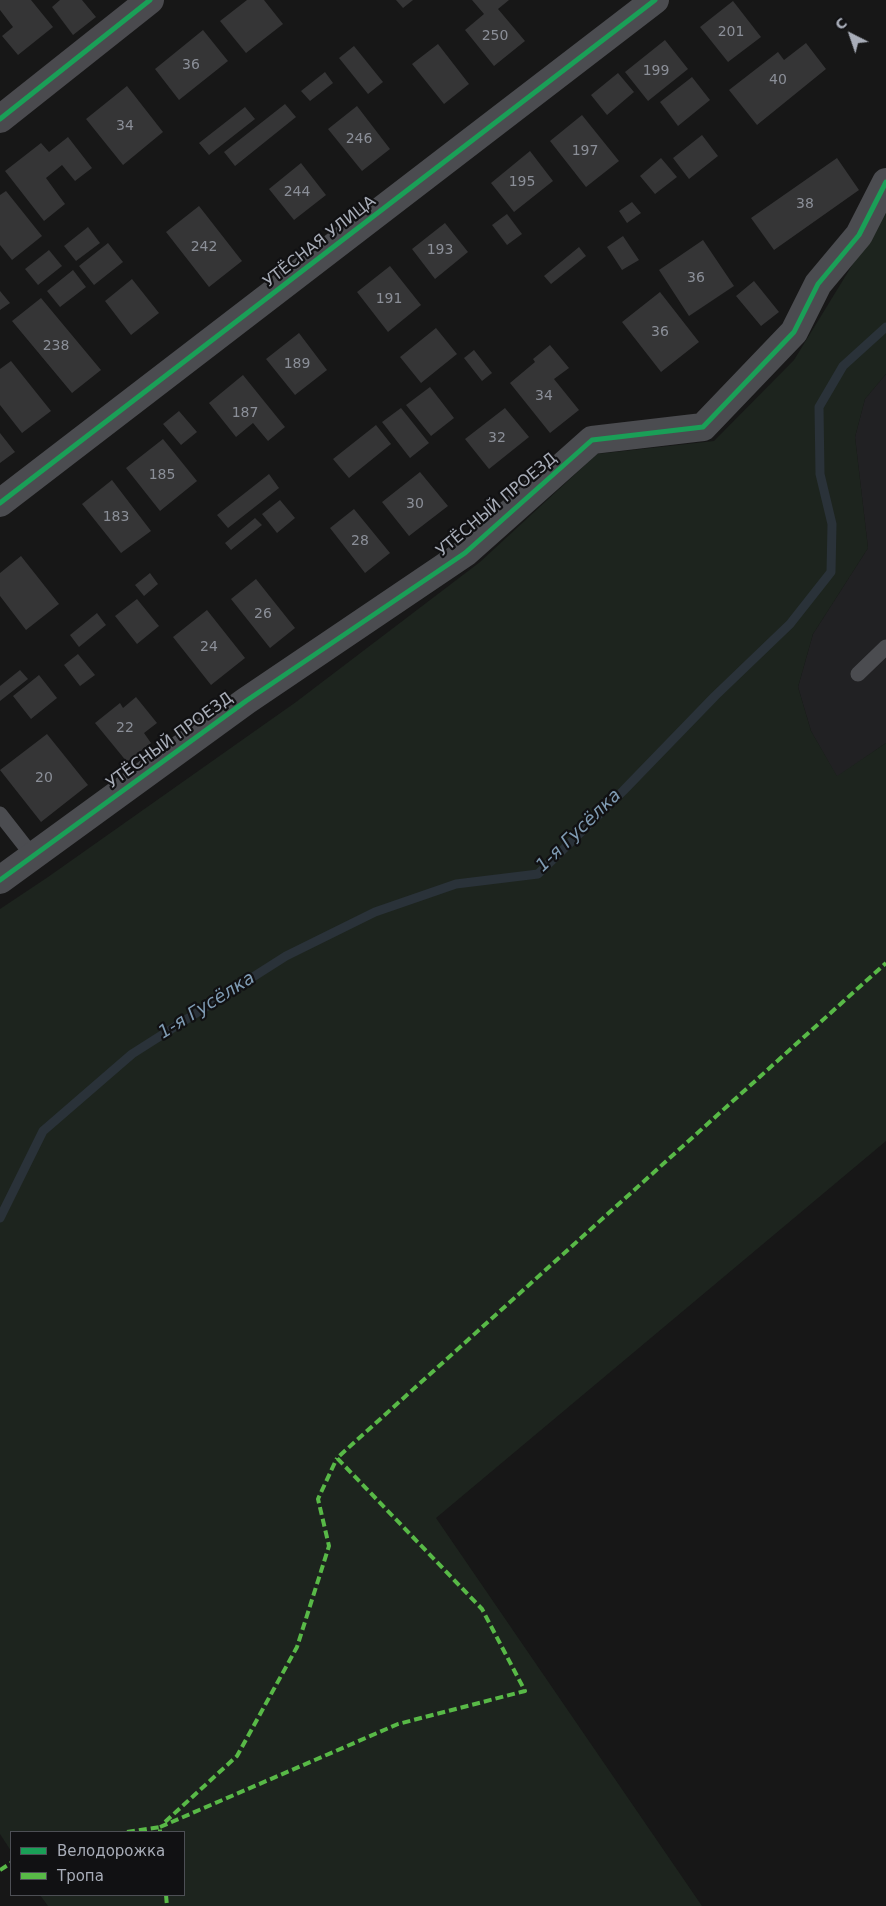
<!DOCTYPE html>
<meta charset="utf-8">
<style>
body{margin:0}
#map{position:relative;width:886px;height:1906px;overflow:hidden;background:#171717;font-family:"DejaVu Sans",sans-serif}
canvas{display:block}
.legend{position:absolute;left:10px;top:1831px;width:175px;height:65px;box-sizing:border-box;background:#111113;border:1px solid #4d4f55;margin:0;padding:6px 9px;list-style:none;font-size:15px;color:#a8adb8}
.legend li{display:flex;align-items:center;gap:10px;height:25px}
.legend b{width:25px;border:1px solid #4d4f55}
.north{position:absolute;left:826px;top:10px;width:50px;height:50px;-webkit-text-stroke:4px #111113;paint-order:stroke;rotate:319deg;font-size:14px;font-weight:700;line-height:20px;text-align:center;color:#a8adb8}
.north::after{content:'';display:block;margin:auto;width:18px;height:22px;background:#a8adb8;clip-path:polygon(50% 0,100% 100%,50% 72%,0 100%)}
</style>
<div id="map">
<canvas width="886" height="1906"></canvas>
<ul class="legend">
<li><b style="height:6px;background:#1a9f57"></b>Велодорожка</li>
<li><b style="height:6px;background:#58b947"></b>Тропа</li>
</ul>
<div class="north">С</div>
</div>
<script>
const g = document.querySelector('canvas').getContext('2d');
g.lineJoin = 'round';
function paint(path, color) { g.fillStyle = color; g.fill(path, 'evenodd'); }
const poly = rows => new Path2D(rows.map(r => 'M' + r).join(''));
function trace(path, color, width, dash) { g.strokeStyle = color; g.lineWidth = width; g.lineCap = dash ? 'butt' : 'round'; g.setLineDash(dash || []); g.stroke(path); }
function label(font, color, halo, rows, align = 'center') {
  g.font = font + ' "DejaVu Sans",sans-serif'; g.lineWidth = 4.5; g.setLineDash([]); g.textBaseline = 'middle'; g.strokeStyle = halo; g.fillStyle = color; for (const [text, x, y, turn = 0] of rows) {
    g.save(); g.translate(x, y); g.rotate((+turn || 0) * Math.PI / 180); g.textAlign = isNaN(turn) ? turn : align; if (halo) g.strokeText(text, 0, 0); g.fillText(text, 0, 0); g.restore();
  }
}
const built = poly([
 [886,374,886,743,837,777,811,731,798,687,813,634,868,548,855,437,865,399]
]);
const green = poly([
 [886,203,886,374,865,399,855,437,868,548,813,634,798,687,811,731,837,776,886,743,886,1141,436,1518,702,1906,48,1906,40,1895,184,1895,184,1832,11,1832,11,1851,0,1834,0,909,48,877,296,702,480,562,597,454,714,441,794,360,867,241]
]);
const stream = poly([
 [0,1218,43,1131,132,1054,286,956,375,912,456,884,538,874,623,791,715,696,790,624,831,572,832,524,820,474,819,407,843,366,886,327]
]);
const building = poly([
 [0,0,31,0,53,27,18,55,2,36,13,27,0,10],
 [60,0,82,0,96,17,73,35,52,7],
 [247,0,264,0,283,24,246,53,220,21],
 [396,0,413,0,403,8],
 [472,0,509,0,498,9,525,41,494,66,465,30,484,14],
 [733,1,761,37,728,62,700,27],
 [203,30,228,61,179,100,155,69],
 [665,40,688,69,648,101,625,72],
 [806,43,826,69,757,125,729,90,778,52,784,60],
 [438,44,469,84,444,104,412,64],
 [354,46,383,82,368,94,339,58],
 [325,72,333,83,310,101,301,91],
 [618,73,634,92,607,115,591,95],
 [692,77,710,100,678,126,660,102],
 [127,86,163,132,123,165,86,119],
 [285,104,296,117,235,166,224,152],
 [357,106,390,149,362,171,328,129],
 [245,107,255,119,209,155,199,143],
 [582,115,619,161,586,187,550,141],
 [702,135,718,156,689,179,673,158],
 [68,137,92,168,75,181,62,165,46,178,65,204,44,221,5,171,41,143,49,152],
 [530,151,553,181,514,212,491,183],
 [661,158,677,177,655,194,640,176],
 [837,158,859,190,774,250,751,218],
 [301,163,326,195,294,220,269,189],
 [6,191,42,236,12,260,0,245,0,195],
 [632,202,641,213,627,223,619,211],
 [199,206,242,261,209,287,166,232],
 [507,214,522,234,507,245,492,225],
 [445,223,468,252,435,279,412,249],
 [88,227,100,243,76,261,64,246],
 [623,236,639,260,622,270,607,247],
 [703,240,734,286,689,316,659,270],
 [108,243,123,262,94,285,79,266],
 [579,247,586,256,551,284,544,276],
 [49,250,62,266,38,285,25,269],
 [390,266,421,305,388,332,357,292],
 [73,270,86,287,60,307,47,291],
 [132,279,159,313,131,335,105,301],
 [754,281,779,312,761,326,736,296],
 [0,291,10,303,0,310],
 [660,292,699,342,661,372,622,322],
 [41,298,101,370,72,393,12,321],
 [436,328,457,354,421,383,400,357],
 [299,333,327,370,295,395,266,359],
 [550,345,569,368,554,379,579,410,550,433,510,383,535,362,533,359],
 [474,350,492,373,482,381,464,358],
 [11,361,51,411,22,433,0,405,0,369],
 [243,375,285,427,268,441,253,423,236,437,209,403],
 [430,387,454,418,431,436,406,405],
 [401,408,429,443,410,458,382,422],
 [505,408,529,437,489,469,465,439],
 [179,411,197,432,181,445,163,424],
 [376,425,391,444,349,478,333,459],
 [0,433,15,452,0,463],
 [163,439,197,481,160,511,126,468],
 [420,472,448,506,409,536,382,502],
 [269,474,279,488,228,528,217,515],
 [112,480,151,531,121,553,82,504],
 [280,500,295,518,277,533,262,514],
 [354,509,390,553,365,573,330,528],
 [255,518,262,525,231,550,225,543],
 [21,556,59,604,26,630,0,596,0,573],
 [150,573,158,584,144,596,135,585],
 [256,579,295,628,270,648,231,599],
 [137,599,159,626,137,644,115,616],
 [207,610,245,658,211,685,173,637],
 [97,613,106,625,79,647,70,635],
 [78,654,95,675,80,686,64,665],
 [20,670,28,679,0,701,0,686],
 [39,675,57,698,31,719,13,696],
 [136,697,157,723,144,733,151,743,127,762,95,723,120,703,123,708],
 [47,734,88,785,41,822,0,770]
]);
const lane = poly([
 [858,674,886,647],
 [0,814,32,855]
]);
const street = poly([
 [0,503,655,0],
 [0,880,246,701,465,553,592,440,703,427,794,332,818,284,859,235,886,182]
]);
const secondary = poly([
 [0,119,150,0]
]);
const quiet = poly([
 [165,1822,237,1756,297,1647,329,1546,318,1499,337,1458],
 [160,1827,398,1724,525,1691,482,1609,337,1458,886,963],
 [127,1832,160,1827,160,1832],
 [0,1870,11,1863],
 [166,1895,167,1906]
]);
const cycleway = poly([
 [0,119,150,0],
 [0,503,655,0],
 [0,880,246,701,465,553,592,440,703,427,794,332,818,284,859,235,886,182]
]);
const numberNames = [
 ["201",731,32],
 ["250",495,36],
 ["36",191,65],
 ["199",656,71],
 ["40",778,80],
 ["34",125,126],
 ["246",359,139],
 ["197",585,151],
 ["195",522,182],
 ["244",297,192],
 ["38",805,204],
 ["242",204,247],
 ["193",440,250],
 ["36",696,278],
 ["191",389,299],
 ["36",660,332],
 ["238",56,346],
 ["189",297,364],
 ["34",544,396],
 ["187",245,413],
 ["32",497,438],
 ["185",162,475],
 ["30",415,504],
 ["183",116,517],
 ["28",360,541],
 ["26",263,614],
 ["24",209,647],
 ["22",125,728],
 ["20",44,778]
];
const streetNames = [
 ["УТЁСНАЯ УЛИЦА",320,242,-38],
 ["УТЁСНЫЙ ПРОЕЗД",497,505,-40],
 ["УТЁСНЫЙ ПРОЕЗД",170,741,-36]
];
const waterNames = [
 ["1-я Гусёлка",579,831,-44],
 ["1-я Гусёлка",207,1006,-32]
];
paint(built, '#212123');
paint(green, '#1d241e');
trace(stream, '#2a3239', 9);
paint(building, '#353536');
trace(lane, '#4b4c50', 15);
trace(street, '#4b4c50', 28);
trace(secondary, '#4a4a4e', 28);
trace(quiet, '#58b947', 4, [8, 4]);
trace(cycleway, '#1a9f57', 5);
label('14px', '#8b8f98', null, numberNames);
label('16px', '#a8adb8', '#111113', streetNames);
label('italic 18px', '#7f9bb3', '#111113', waterNames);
</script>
